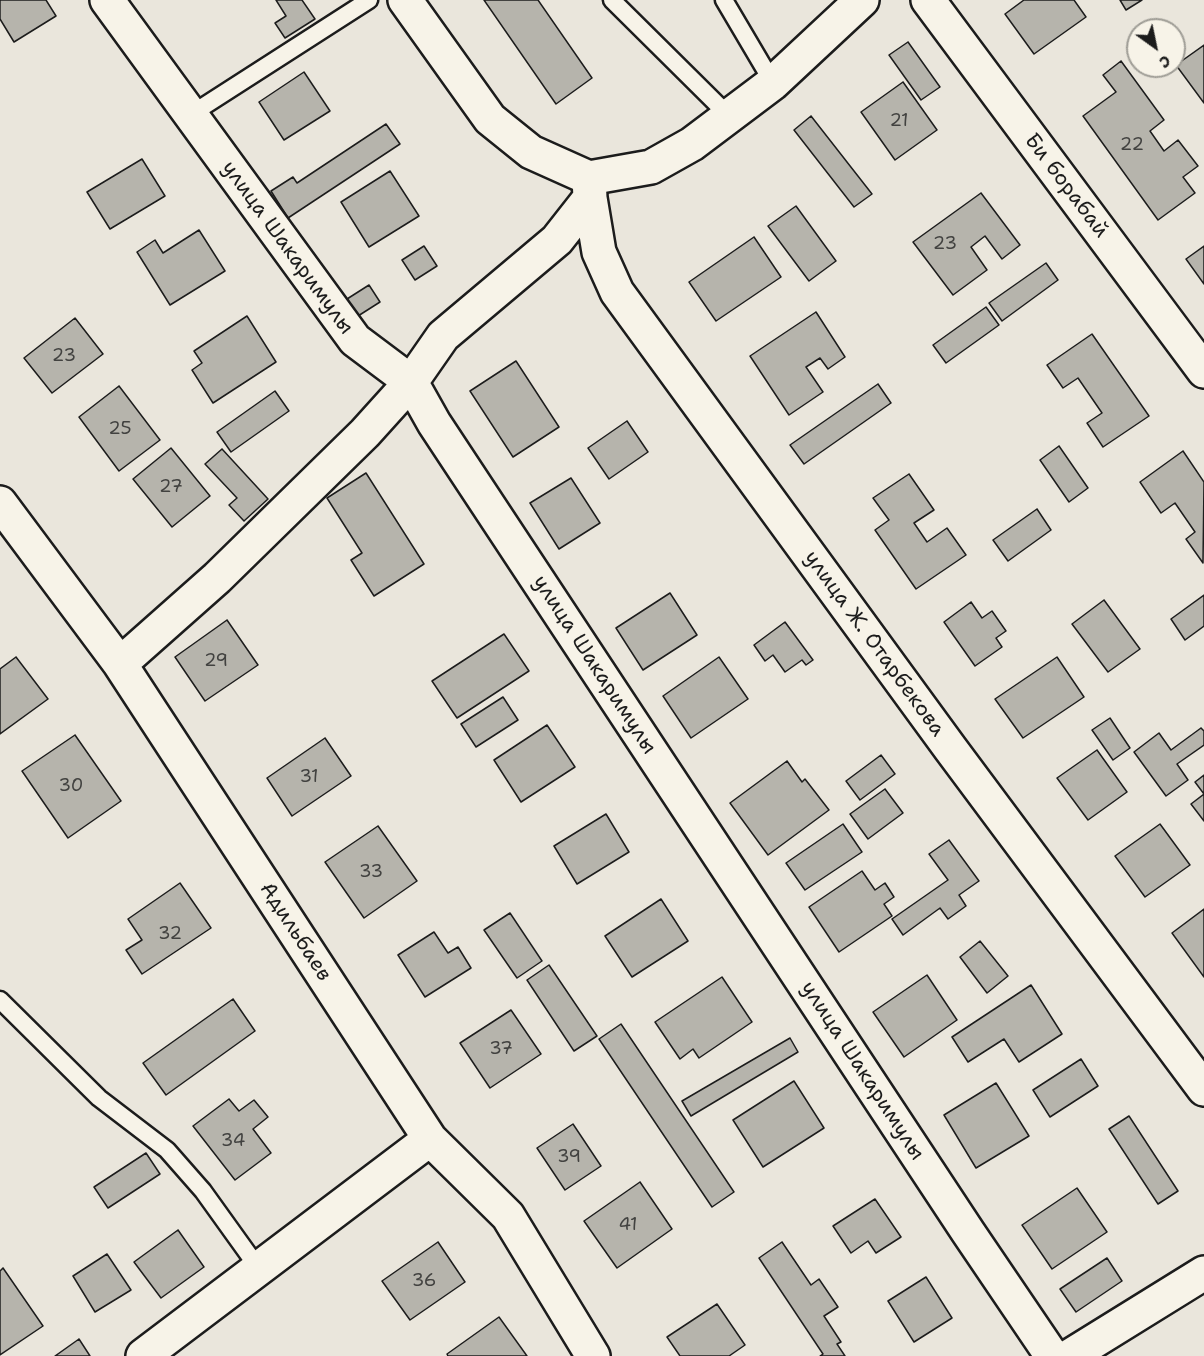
<!DOCTYPE html>
<meta charset="utf-8">
<style>
body{margin:0}
#map{position:relative;width:1204px;height:1356px;overflow:hidden;background:#eae6dc;font-family:"Shantell Sans",sans-serif}
canvas{display:block}
.north{position:absolute;left:1126px;top:18px;width:60px;height:60px;box-sizing:border-box;background:#f7f3e8;border:2px solid #9f9d96;border-radius:50%;rotate:147deg;font-size:16px;font-weight:700;line-height:24px;text-align:center;color:#1c1c1c}
.north::after{content:'';display:block;margin:auto;width:21px;height:27px;background:#1c1c1c;clip-path:polygon(50% 0,100% 100%,50% 72%,0 100%)}
</style>
<div id="map">
<canvas width="1204" height="1356"></canvas>
<div class="north">С</div>
</div>
<script>
const g = document.querySelector('canvas').getContext('2d');
g.lineJoin = 'round';
function paint(path, color) { g.fillStyle = color; g.fill(path, 'evenodd'); }
const poly = rows => new Path2D(rows.map(r => 'M' + r).join(''));
function trace(path, color, width, dash) { g.strokeStyle = color; g.lineWidth = width; g.lineCap = dash ? 'butt' : 'round'; g.setLineDash(dash || []); g.stroke(path); }
function label(font, color, halo, rows, align = 'center') {
  g.font = font + ' "Shantell Sans",sans-serif'; g.lineWidth = 5; g.setLineDash([]); g.textBaseline = 'middle'; g.strokeStyle = halo; g.fillStyle = color; for (const [text, x, y, turn = 0] of rows) {
    g.save(); g.translate(x, y); g.rotate((+turn || 0) * Math.PI / 180); g.textAlign = isNaN(turn) ? turn : align; if (halo) g.strokeText(text, 0, 0); g.fillText(text, 0, 0); g.restore();
  }
}
const building = poly([
 [0,0,46,0,56,16,14,42,0,19,0,0],
 [276,0,302,0,315,19,285,38,275,23,286,16,276,0],
 [484,0,538,0,592,78,556,104,484,0],
 [1024,0,1074,0,1086,17,1034,54,1005,14,1024,0],
 [1120,0,1142,0,1126,10,1120,0],
 [908,42,940,87,921,100,889,55,908,42],
 [1204,45,1204,103,1176,65,1204,45],
 [1121,61,1164,120,1150,131,1164,151,1178,140,1198,166,1183,177,1195,193,1158,220,1083,116,1116,92,1103,75,1121,61],
 [304,72,330,111,284,140,259,102,304,72],
 [903,82,937,130,895,160,861,112,903,82],
 [811,116,872,194,854,207,794,130,811,116],
 [386,124,400,144,288,218,271,191,293,177,297,183,386,124],
 [142,159,165,196,110,229,87,192,142,159],
 [390,171,419,216,369,247,341,202,390,171],
 [981,193,1020,245,1002,259,985,236,971,247,987,270,953,295,913,242,981,193],
 [796,206,836,261,809,281,768,226,796,206],
 [199,230,225,271,170,305,137,252,155,240,163,253,199,230],
 [754,237,781,277,716,321,689,282,754,237],
 [424,246,437,266,415,280,402,260,424,246],
 [1204,246,1204,284,1186,259,1204,246],
 [1046,263,1058,280,1002,321,989,303,1046,263],
 [369,285,380,302,358,316,347,299,369,285],
 [986,307,999,325,946,363,933,345,986,307],
 [816,312,845,357,828,369,820,358,806,367,823,392,789,415,750,356,816,312],
 [247,316,276,362,213,403,192,370,202,363,194,351,247,316],
 [75,318,103,354,52,393,24,358,75,318],
 [1092,334,1149,416,1103,447,1087,423,1102,413,1078,378,1063,388,1047,365,1092,334],
 [516,361,559,427,513,457,470,391,516,361],
 [878,384,891,403,804,464,790,445,878,384],
 [119,386,160,440,119,471,79,417,119,386],
 [275,391,289,411,231,452,217,432,275,391],
 [627,421,648,452,609,479,588,448,627,421],
 [1059,446,1088,488,1069,502,1040,460,1059,446],
 [171,448,210,496,172,527,133,479,171,448],
 [222,449,268,499,244,521,229,505,237,498,205,464,222,449],
 [1183,451,1204,482,1203,563,1186,539,1195,532,1175,503,1161,513,1140,482,1183,451],
 [366,473,424,564,374,596,351,560,362,553,327,498,366,473],
 [909,474,934,510,914,523,927,542,947,528,966,555,916,589,875,530,889,520,873,498,909,474],
 [571,478,600,523,559,549,530,503,571,478],
 [1037,509,1051,530,1008,561,993,540,1037,509],
 [670,593,697,635,643,670,616,628,670,593],
 [1204,595,1204,626,1185,640,1171,619,1204,595],
 [1104,600,1140,649,1108,672,1072,624,1104,600],
 [971,602,982,618,992,611,1006,631,996,638,1002,647,975,666,944,622,971,602],
 [227,620,258,665,205,701,175,657,227,620],
 [785,622,813,660,806,665,802,660,785,672,773,655,765,661,754,645,785,622],
 [504,634,529,671,457,718,432,681,504,634],
 [16,657,48,699,0,734,0,669,16,657],
 [719,657,748,699,691,738,663,696,719,657],
 [1057,657,1084,697,1023,738,995,699,1057,657],
 [503,697,518,720,476,747,461,724,503,697],
 [1110,718,1130,748,1113,760,1092,730,1110,718],
 [547,725,575,767,521,802,494,760,547,725],
 [1201,728,1204,731,1204,745,1177,764,1188,780,1166,796,1134,752,1159,733,1171,750,1201,728],
 [75,735,121,801,68,838,22,771,75,735],
 [325,738,351,776,292,816,267,778,325,738],
 [1097,750,1127,792,1088,820,1057,778,1097,750],
 [881,755,895,774,860,800,846,781,881,755],
 [787,761,802,782,805,779,829,810,768,855,730,803,787,761],
 [1204,775,1204,821,1191,804,1204,794,1195,782,1204,775],
 [885,789,903,813,868,839,850,814,885,789],
 [606,814,629,852,577,884,554,846,606,814],
 [843,824,862,852,805,890,786,863,843,824],
 [1160,824,1190,865,1145,897,1115,856,1160,824],
 [378,826,417,881,364,918,325,862,378,826],
 [949,840,979,881,959,895,966,906,948,919,940,908,903,935,892,919,948,880,929,854,949,840],
 [862,871,875,890,885,883,894,897,884,904,892,916,839,952,809,907,862,871],
 [180,883,211,928,142,974,126,950,142,940,128,919,180,883],
 [661,899,688,941,632,977,605,936,661,899],
 [1204,909,1204,977,1172,933,1204,909],
 [510,913,542,961,517,978,484,930,510,913],
 [434,932,448,953,458,947,471,968,425,997,398,955,434,932],
 [980,941,1008,976,987,993,960,957,980,941],
 [549,965,597,1036,574,1051,527,980,549,965],
 [927,975,957,1020,904,1057,873,1012,927,975],
 [722,977,752,1022,699,1058,693,1049,680,1059,655,1022,722,977],
 [1031,985,1062,1034,1019,1062,1004,1039,968,1062,952,1037,1031,985],
 [233,999,255,1031,166,1095,143,1063,233,999],
 [511,1010,541,1054,490,1088,460,1043,511,1010],
 [621,1024,734,1192,712,1207,599,1039,621,1024],
 [790,1038,798,1052,691,1116,682,1101,790,1038],
 [1081,1059,1098,1086,1050,1117,1033,1090,1081,1059],
 [794,1081,824,1128,763,1167,733,1120,794,1081],
 [996,1083,1029,1136,976,1168,944,1115,996,1083],
 [229,1099,239,1111,254,1100,268,1117,253,1129,271,1153,235,1180,193,1126,229,1099],
 [1129,1116,1178,1191,1158,1204,1109,1129,1129,1116],
 [573,1124,601,1166,565,1190,537,1148,573,1124],
 [146,1153,160,1174,108,1208,94,1187,146,1153],
 [640,1182,672,1229,617,1268,584,1221,640,1182],
 [1077,1188,1107,1232,1052,1269,1022,1225,1077,1188],
 [875,1199,901,1237,876,1253,868,1241,851,1253,833,1226,875,1199],
 [178,1230,204,1267,161,1298,134,1262,178,1230],
 [438,1242,465,1282,410,1320,382,1281,438,1242],
 [782,1242,811,1285,819,1279,838,1307,824,1316,841,1342,837,1344,845,1356,820,1356,823,1354,759,1258,782,1242],
 [107,1254,131,1290,95,1312,73,1276,107,1254],
 [1107,1258,1122,1281,1076,1312,1060,1289,1107,1258],
 [3,1268,43,1326,0,1355,0,1271,3,1268],
 [926,1277,952,1318,914,1342,888,1301,926,1277],
 [717,1304,745,1345,729,1356,680,1356,667,1337,717,1304],
 [499,1317,527,1356,448,1356,447,1354,499,1317],
 [79,1339,90,1356,55,1356,79,1339]
]);
const service = poly([
 [612,0,730,117],
 [724,0,773,83],
 [190,115,369,0],
 [0,1000,99,1098,167,1150,203,1191,259,1269]
]);
const minor = poly([
 [107,0,355,340,411,382,434,423,968,1232,1052,1356],
 [928,0,1204,371],
 [589,178,590,198,599,252,617,292,950,748,1204,1089],
 [0,503,120,664,430,1139,508,1216,593,1356],
 [120,664,217,578,365,433,411,382,443,336,557,240,590,198],
 [143,1356,430,1139],
 [1070,1356,1204,1273]
]);
const secondary = poly([
 [405,0,490,119,531,152,589,178,651,167,692,144,773,83,862,0]
]);
const numberNames = [
 ["21",899,121],
 ["22",1132,145],
 ["23",945,244],
 ["23",64,356],
 ["25",120,429],
 ["27",171,487],
 ["29",216,661],
 ["31",309,777],
 ["30",71,786],
 ["33",371,872],
 ["32",170,934],
 ["37",501,1049],
 ["34",233,1141],
 ["39",569,1157],
 ["41",628,1225],
 ["36",424,1281]
];
const streetNames = [
 ["Би борабай",1066,186,53],
 ["улица Шакаримулы",287,248,54],
 ["улица Ж. Отарбекова",874,644,54],
 ["улица Шакаримулы",594,665,57],
 ["Адильбаев",295,932,57],
 ["улица Шакаримулы",862,1071,57]
];
paint(building, '#b6b4ac');
trace(building, '#1c1c1c', 1.5);
trace(service, '#1c1c1c', 21);
trace(minor, '#1c1c1c', 38);
trace(secondary, '#1c1c1c', 38);
trace(service, '#f7f3e8', 16);
trace(minor, '#f7f3e8', 33);
trace(secondary, '#f7f3e8', 33);
label('18px', '#424240', null, numberNames);
label('21px', '#1c1c1c', '#f7f3e8', streetNames);
</script>
